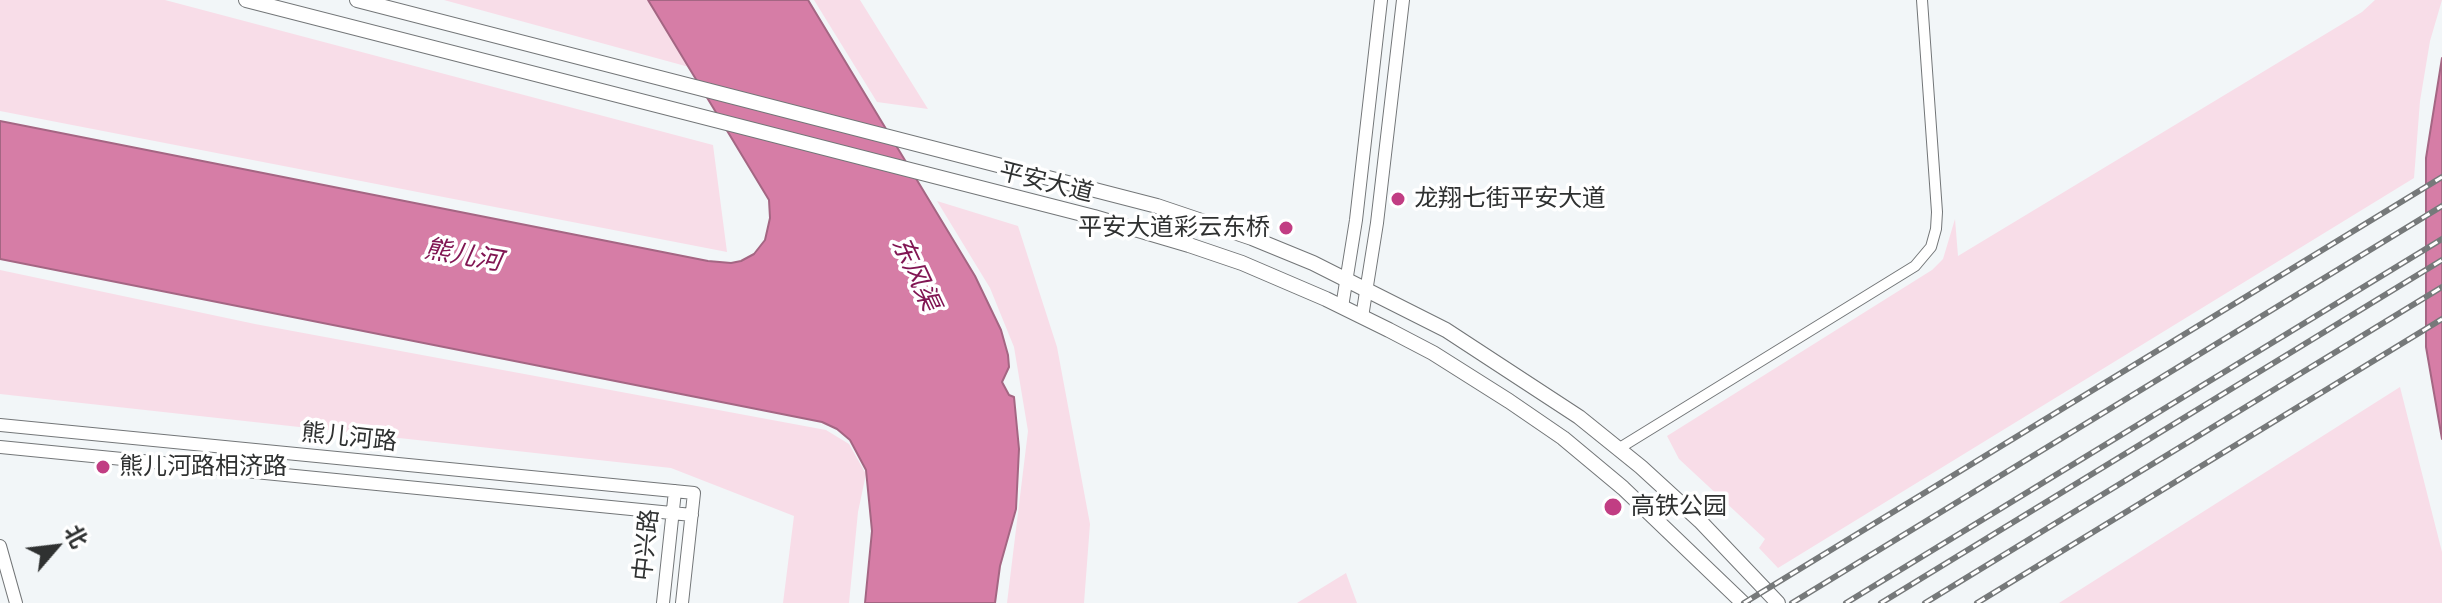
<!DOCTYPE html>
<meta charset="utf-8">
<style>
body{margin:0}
#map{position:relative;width:2442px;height:603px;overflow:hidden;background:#f2f6f8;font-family:"Open Sans","Noto Sans SC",sans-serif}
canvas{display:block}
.north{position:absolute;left:16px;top:507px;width:80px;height:80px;-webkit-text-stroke:6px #fff;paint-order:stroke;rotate:62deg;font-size:22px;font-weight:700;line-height:32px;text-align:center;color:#2f3131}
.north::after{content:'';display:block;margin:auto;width:28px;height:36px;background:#2f3131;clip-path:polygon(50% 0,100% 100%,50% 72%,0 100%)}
</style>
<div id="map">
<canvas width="2442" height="603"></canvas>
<div class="north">北</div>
</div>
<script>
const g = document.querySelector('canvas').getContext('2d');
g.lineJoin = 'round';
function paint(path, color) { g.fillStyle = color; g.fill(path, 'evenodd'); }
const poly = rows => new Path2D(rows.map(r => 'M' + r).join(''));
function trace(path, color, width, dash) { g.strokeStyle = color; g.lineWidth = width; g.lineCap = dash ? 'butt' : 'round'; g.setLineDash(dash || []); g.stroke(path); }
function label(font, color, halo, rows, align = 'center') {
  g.font = font + ' "Open Sans","Noto Sans SC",sans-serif'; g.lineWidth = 7; g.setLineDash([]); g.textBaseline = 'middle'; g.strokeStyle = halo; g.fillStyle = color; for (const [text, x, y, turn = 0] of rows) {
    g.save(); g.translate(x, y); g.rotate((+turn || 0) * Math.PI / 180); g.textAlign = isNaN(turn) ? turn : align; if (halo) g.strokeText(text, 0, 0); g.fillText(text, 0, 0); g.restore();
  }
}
const green = poly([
 [0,0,165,0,713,145,727,252,0,111],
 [444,0,648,0,689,67],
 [814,0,860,0,928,109,877,102],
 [2375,0,2442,0,2430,41,2420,101,2414,178,1778,568,1759,548,1765,539,1679,459,1667,436,1932,270,1943,259,1955,219,1958,256,2362,12],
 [937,201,1018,226,1057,347,1090,524,1084,603,1007,603,1028,431,1014,347,990,288],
 [0,270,255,324,826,430,849,444,866,474,858,512,849,603,783,603,794,516,671,468,0,394],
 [2400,387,2442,552,2442,603,2059,603],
 [1346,573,1357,603,1297,603]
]);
const water = poly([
 [648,0,808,0,975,276,1001,330,1008,355,1009,367,1002,382,1009,395,1014,397,1019,449,1016,509,1000,566,995,603,865,603,872,531,866,470,850,440,837,429,822,422,0,259,0,121,708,261,731,263,741,261,754,254,765,240,770,218,769,200,648,0],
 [2442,58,2442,439,2426,347,2426,158,2442,58]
]);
const minor = poly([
 [1618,449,1915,266,1931,247,1936,229,1937,212,1922,0]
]);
const tertiary = poly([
 [1342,307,1356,220,1381,0],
 [1362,317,1377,223,1403,0],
 [0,425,694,493,682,603],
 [0,447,692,515],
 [0,546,16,603],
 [663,603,675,491]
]);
const secondary = poly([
 [246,0,1094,217,1189,245,1242,263,1326,299,1389,330,1433,353,1509,401,1563,438,1623,488,1743,603],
 [357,0,1157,206,1252,238,1313,263,1446,330,1579,417,1641,467,1700,521,1778,603]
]);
const rail = poly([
 [1744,603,2442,177],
 [1792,603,2442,206],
 [1846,603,2442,239],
 [1881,603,2442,260],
 [1925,603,2442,287],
 [1977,603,2442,319]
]);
const markers = [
 [1398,199,8,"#c13d83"],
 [1286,228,8,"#c13d83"],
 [103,467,8,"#c13d83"],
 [1613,507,10,"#c13d83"]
];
const streetNames = [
 ["平安大道",1046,183,14],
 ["熊儿河路",349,438,6],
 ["中兴路",647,545,-84]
];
const poiNames = [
 ["龙翔七街平安大道",1414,199],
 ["平安大道彩云东桥",1270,228,"right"],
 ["熊儿河路相济路",119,467],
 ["高铁公园",1631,507]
];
const waterNames = [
 ["熊儿河",463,256,10],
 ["东风渠",915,274,65]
];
paint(green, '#f8dde8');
paint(water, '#d67da6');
trace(water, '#a46683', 2);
trace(minor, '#737678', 12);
trace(tertiary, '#737678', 14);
trace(secondary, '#737678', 16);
trace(minor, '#fff', 10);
trace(tertiary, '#fff', 12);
trace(secondary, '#fff', 14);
trace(rail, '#76797a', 6);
trace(rail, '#fff', 3, [9]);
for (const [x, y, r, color] of markers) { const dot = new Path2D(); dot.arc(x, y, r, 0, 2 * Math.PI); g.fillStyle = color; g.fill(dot); trace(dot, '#fff', 3); }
label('24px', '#2f3131', '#fff', streetNames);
label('24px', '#2f3131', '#fff', poiNames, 'left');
label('italic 26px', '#811653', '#fff', waterNames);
</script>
